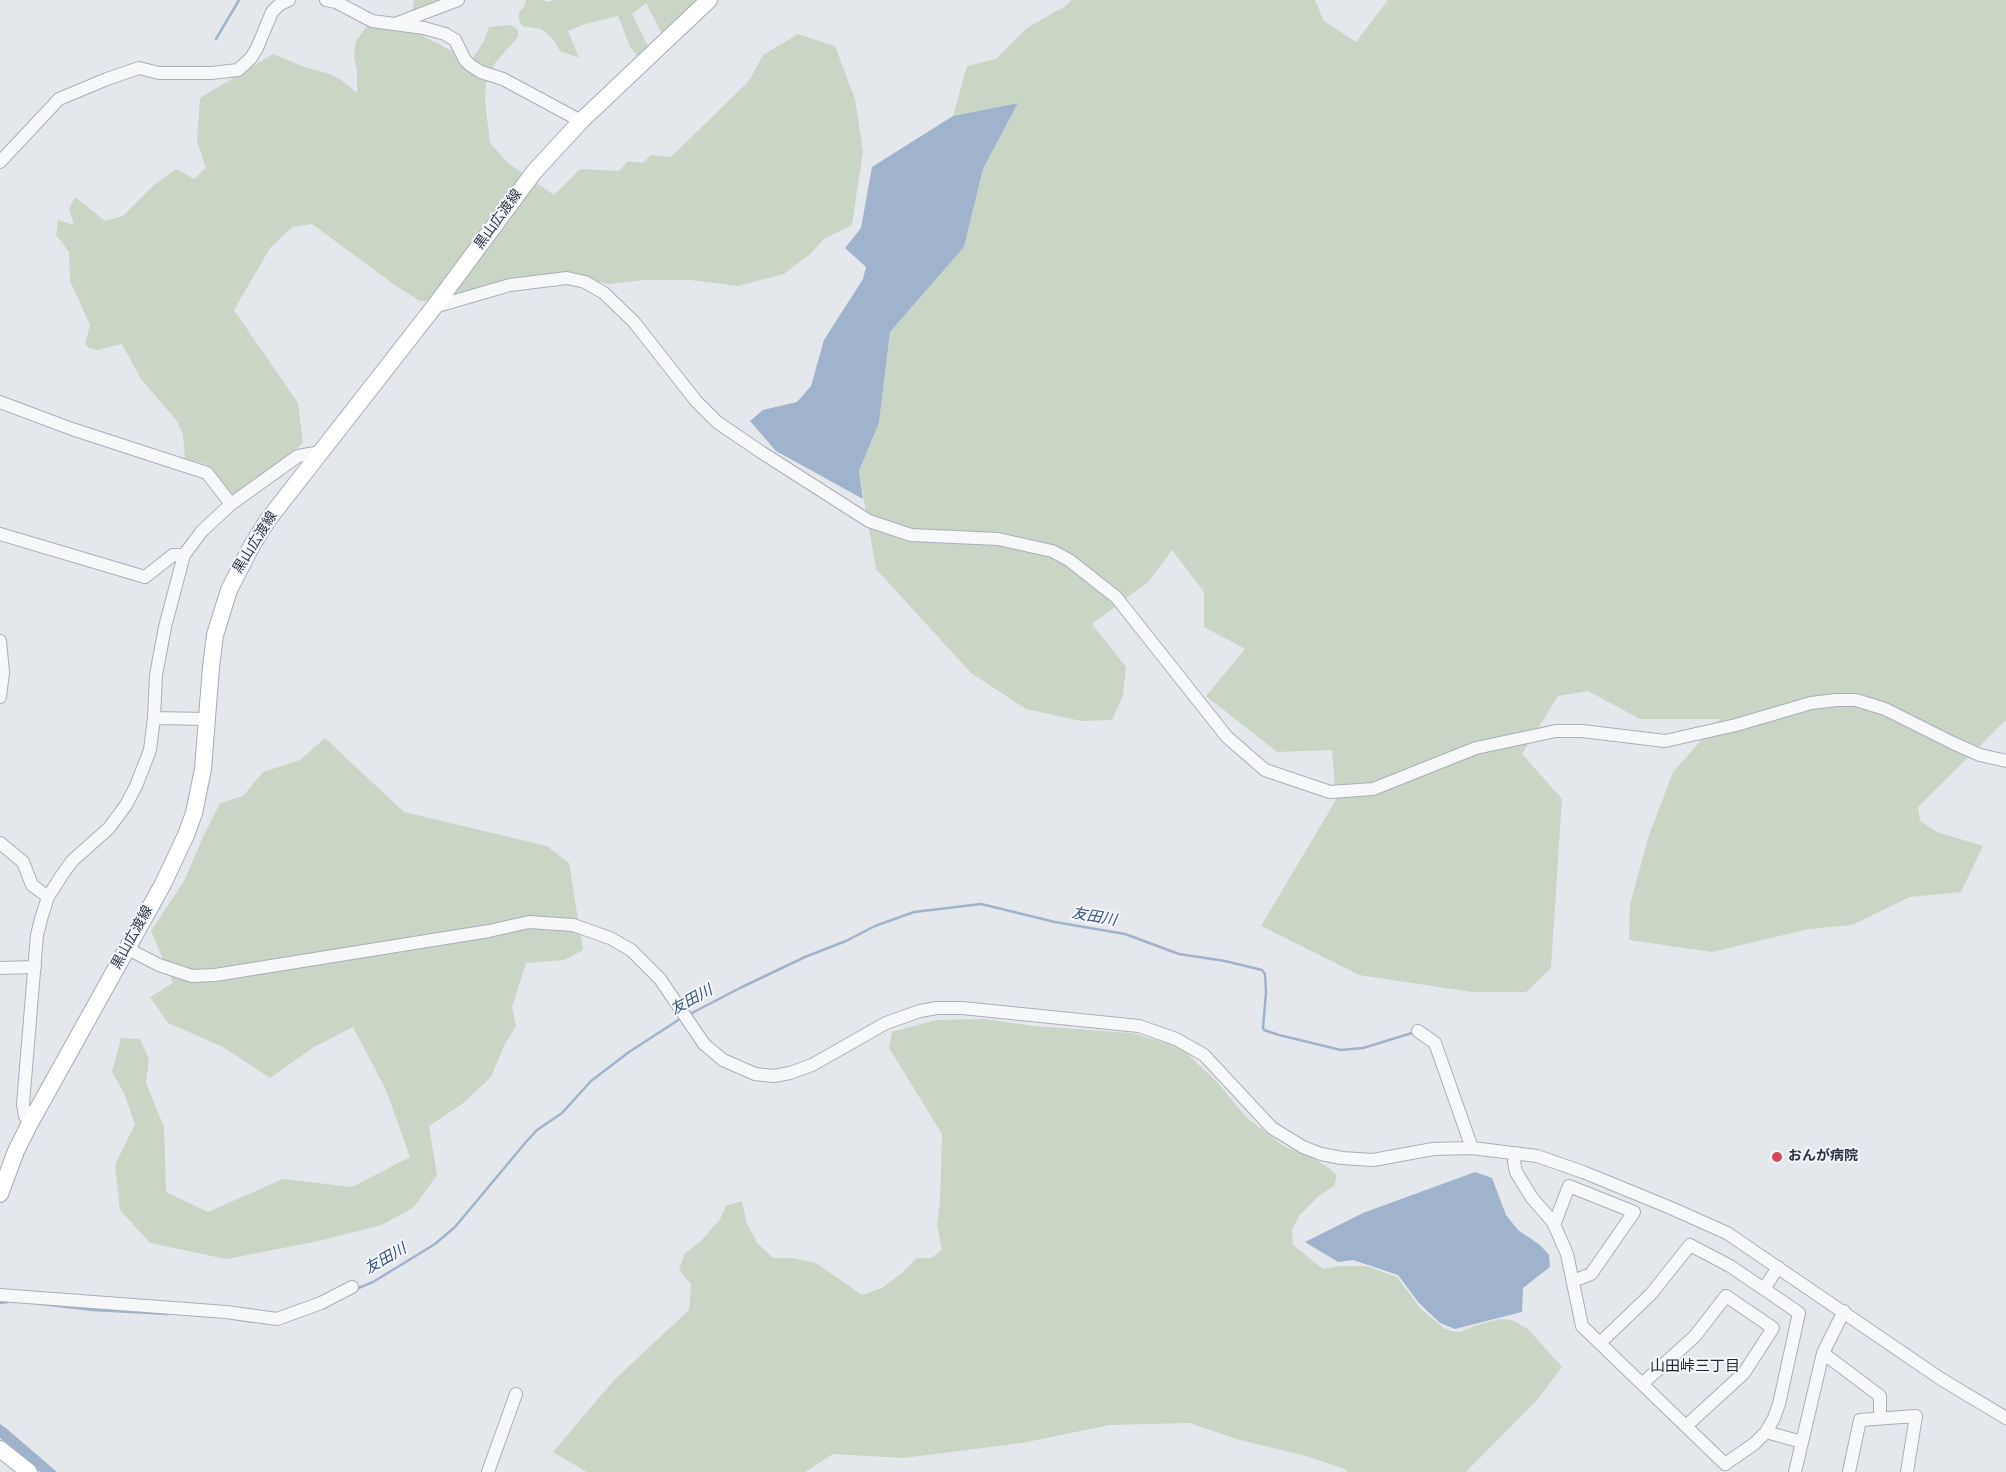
<!DOCTYPE html>
<meta charset="utf-8">
<style>
body{margin:0}
canvas{display:block;background:#e4e7ec}
</style>
<canvas width="2006" height="1472"></canvas>
<script>
const g = document.querySelector('canvas').getContext('2d');
g.lineJoin = 'round';
function paint(path, color) { g.fillStyle = color; g.fill(path, 'evenodd'); }
const poly = rows => new Path2D(rows.map(r => 'M' + r).join(''));
function trace(path, color, width, dash) { g.strokeStyle = color; g.lineWidth = width; g.lineCap = dash ? 'butt' : 'round'; g.setLineDash(dash || []); g.stroke(path); }
function label(font, color, halo, rows, align = 'center') {
  g.font = font + ' "Source Sans 3","Noto Sans JP",sans-serif'; g.lineWidth = 4; g.setLineDash([]); g.textBaseline = 'middle'; g.strokeStyle = halo; g.fillStyle = color; for (const [text, x, y, turn = 0] of rows) {
    g.save(); g.translate(x, y); g.rotate((+turn || 0) * Math.PI / 180); g.textAlign = isNaN(turn) ? turn : align; if (halo) g.strokeText(text, 0, 0); g.fillText(text, 0, 0); g.restore();
  }
}
const green = poly([
 [414,0,449,0,412,13],
 [526,0,544,0,546,2,554,0,704,0,664,38,646,3,632,14,649,48,640,59,630,47,618,16,585,24,568,31,579,58,560,51,552,38,541,29,522,26,519,20,519,12,524,7],
 [1071,0,1315,0,1324,21,1356,42,1388,0,2006,0,2006,720,1918,807,1920,821,1937,832,1983,846,1961,892,1910,897,1852,925,1809,929,1712,952,1629,940,1630,904,1649,835,1673,772,1720,719,1640,719,1588,691,1558,696,1522,754,1562,799,1551,968,1526,992,1472,992,1359,975,1261,926,1336,800,1332,750,1277,752,1206,696,1245,649,1204,627,1204,592,1172,550,1149,581,1092,624,1126,667,1123,695,1112,720,1081,721,1026,709,971,673,876,569,859,471,879,423,890,332,964,247,983,169,1018,103,953,116,967,66,996,59,1027,28,1067,5],
 [410,19,425,37,471,61,484,41,489,27,510,25,518,30,518,37,495,63,486,84,485,102,490,143,508,163,554,195,580,169,619,171,628,161,643,163,651,155,671,157,749,81,763,55,798,34,835,46,855,99,863,151,852,225,824,239,810,254,784,274,738,286,690,280,645,280,609,284,590,280,564,280,535,275,430,301,420,301,396,286,312,224,292,227,270,248,234,310,298,403,303,443,267,473,232,495,206,464,185,459,183,434,177,421,141,379,122,344,97,350,89,348,85,344,90,325,70,281,69,252,56,235,58,220,74,225,69,209,75,197,105,221,123,216,154,185,176,169,194,179,206,168,197,141,200,98,273,54,307,68,327,73,340,79,357,93,357,71,354,56,356,41,367,26,388,20],
 [325,738,404,812,547,846,569,863,583,950,564,960,526,963,512,1007,516,1026,503,1048,491,1077,462,1104,429,1126,437,1175,414,1207,382,1225,314,1242,226,1259,150,1243,120,1210,115,1165,135,1124,124,1093,112,1072,121,1038,140,1039,149,1059,146,1083,164,1127,166,1192,208,1212,283,1179,352,1187,410,1157,386,1090,353,1027,314,1047,270,1078,223,1047,168,1023,150,997,173,983,151,931,184,881,204,835,220,803,243,796,263,772,300,760],
 [985,1019,1033,1026,1132,1033,1180,1047,1217,1082,1246,1117,1285,1147,1309,1156,1326,1166,1337,1175,1334,1186,1320,1195,1300,1215,1292,1229,1293,1245,1323,1269,1341,1266,1366,1266,1397,1277,1421,1309,1444,1328,1451,1331,1460,1332,1474,1326,1500,1319,1512,1320,1528,1329,1562,1367,1538,1399,1466,1472,1347,1472,1345,1469,1306,1456,1236,1439,1190,1423,1110,1425,1022,1443,904,1458,833,1454,805,1472,587,1472,553,1452,614,1380,689,1310,691,1284,679,1270,685,1253,700,1242,720,1219,726,1206,742,1201,747,1224,758,1244,773,1258,792,1258,816,1263,862,1295,882,1288,902,1273,917,1258,931,1258,942,1250,937,1224,940,1202,942,1134,889,1048,892,1032,936,1020]
]);
const water = poly([
 [1018,103,983,169,964,247,890,332,879,423,859,471,863,499,776,451,750,421,763,410,797,402,811,386,824,340,863,279,866,267,845,248,861,228,872,167,953,116],
 [1475,1172,1492,1178,1506,1215,1518,1230,1540,1245,1549,1255,1550,1267,1523,1288,1522,1312,1455,1329,1440,1323,1419,1303,1398,1275,1353,1260,1338,1262,1305,1242,1363,1213],
 [0,1424,7,1429,57,1472,40,1472,0,1438]
]);
const stream = poly([
 [216,39,239,0],
 [690,1014,740,988,805,957,846,941,875,926,914,912,981,904,1055,922,1125,934,1179,954,1225,961,1262,970,1265,974,1266,992,1263,1028,1264,1030,1279,1035,1341,1050,1363,1048,1412,1033],
 [356,1289,373,1282,435,1244,455,1227,526,1142,537,1130,562,1113,591,1081,629,1052,683,1017],
 [0,1303,8,1302],
 [41,1304,93,1310,168,1314],
 [235,1319,255,1322]
]);
const minor = poly([
 [326,0,336,2,372,21,424,28,445,34,455,40,465,60,470,65,481,72,503,79,581,121],
 [395,24,458,0],
 [0,162,59,99,107,79,139,68,159,73,211,73,238,70,251,58,257,48,272,12,280,4,289,0],
 [434,307,510,285,567,278,585,282,604,293,634,322,696,401,717,422,761,452,869,521,911,535,998,539,1052,551,1069,560,1116,597,1227,737,1265,770,1330,792,1373,789,1476,748,1556,731,1582,731,1665,741,1736,725,1811,703,1836,700,1856,700,1885,709,1953,743,1980,755,2006,761],
 [0,402,72,429,207,473,231,504],
 [0,534,145,577,173,555,184,555],
 [0,641,3,672,0,697],
 [154,718,207,719],
 [0,843,23,862,32,885,48,897],
 [128,949,159,965,192,976,215,975,489,931,529,922,573,925,610,938,631,950,660,979,704,1044,723,1060,755,1074,774,1076,790,1073,812,1065,886,1023,920,1011,937,1008,962,1008,1139,1026,1176,1039,1204,1055,1272,1128,1303,1147,1321,1154,1342,1158,1373,1160,1433,1149,1472,1148,1537,1156,1583,1172,1671,1208,1727,1233,1941,1379,2006,1418],
 [0,968,35,967],
 [1418,1031,1435,1043,1472,1148],
 [30,1123,25,1116,23,1104,37,935,41,919,48,897,62,875,72,861,109,828,126,805,136,786,150,750,154,718,156,675,165,627,184,555,202,531,231,504,298,456,321,452],
 [1516,1153,1514,1162,1516,1172,1532,1198,1553,1222,1567,1254,1582,1326,1725,1464,1754,1444,1766,1432,1802,1442],
 [1554,1225,1569,1186,1634,1212,1591,1274,1573,1281],
 [1764,1289,1799,1313,1779,1404,1774,1418,1766,1432],
 [0,1295,226,1312,277,1319,321,1303,352,1287],
 [1600,1343,1651,1294,1690,1245,1730,1266,1764,1289,1778,1267],
 [1823,1353,1880,1396,1880,1418],
 [1642,1384,1695,1336,1726,1296,1773,1328,1744,1373,1686,1426],
 [488,1472,516,1394],
 [1795,1472,1823,1353,1844,1311],
 [1849,1472,1860,1420,1916,1416,1907,1472]
]);
const major = poly([
 [0,1194,16,1151,30,1123,163,884,186,835,194,813,203,769,211,667,215,635,229,590,251,547,267,521,434,307,534,172,581,121,709,0],
 [0,1449,29,1472]
]);
const markers = [
 [1777,1157,6,"#d1495b"]
];
const streetNames = [
 ["黒山広渡線",499,220,-54],
 ["黒山広渡線",256,543,-58],
 ["黒山広渡線",133,938,-61]
];
const poiNames = [
 ["おんが病院",1788,1157]
];
const waterNames = [
 ["友田川",1094,918,10],
 ["友田川",692,1001,-29],
 ["友田川",386,1260,-30]
];
const neighbourhoodNames = [
 ["山田峠三丁目",1695,1368]
];
paint(green, '#c9d6c5');
paint(water, '#9fb4cc');
trace(stream, '#9fb4cc', 2.5);
trace(minor, '#a9aeb7', 14);
trace(major, '#a3abb8', 18);
trace(minor, '#f7f8fa', 12);
trace(major, '#fff', 16);
for (const [x, y, r, color] of markers) { const dot = new Path2D(); dot.arc(x, y, r, 0, 2 * Math.PI); g.fillStyle = color; g.fill(dot); trace(dot, '#f4f6f9', 2); }
label('14px', '#2b3445', '#f4f6f9', streetNames);
label('bold 14px', '#2b3445', '#f4f6f9', poiNames, 'left');
label('italic 15px', '#34527a', '#f4f6f9', waterNames);
label('15px', '#1d2536', '#f4f6f9', neighbourhoodNames);
</script>
